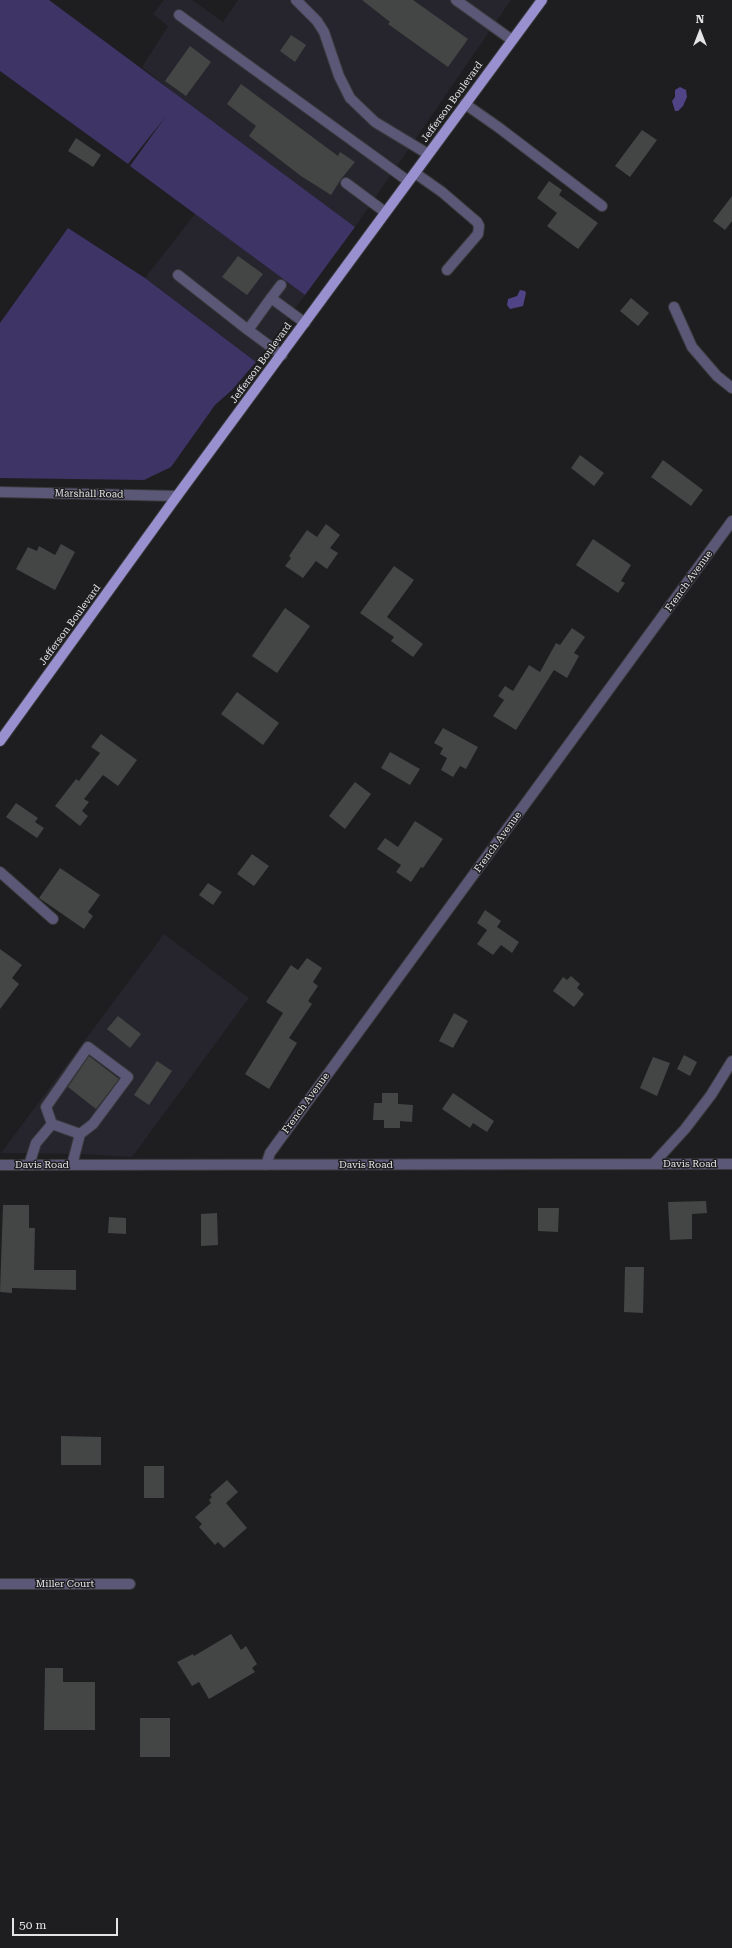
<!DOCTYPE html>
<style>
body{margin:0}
#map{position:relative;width:732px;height:1948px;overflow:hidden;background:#1e1e21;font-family:"Roboto Serif",serif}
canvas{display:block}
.north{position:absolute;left:680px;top:12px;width:40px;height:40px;-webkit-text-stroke:3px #1e1e21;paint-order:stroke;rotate:0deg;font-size:11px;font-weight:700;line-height:16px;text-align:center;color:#e4e4e6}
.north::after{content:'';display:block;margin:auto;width:14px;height:18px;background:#e4e4e6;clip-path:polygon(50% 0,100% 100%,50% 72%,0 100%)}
.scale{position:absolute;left:12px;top:1918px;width:106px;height:18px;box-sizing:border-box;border:2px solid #e4e4e6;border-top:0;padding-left:5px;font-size:12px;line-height:14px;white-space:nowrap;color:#e4e4e6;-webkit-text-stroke:3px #1e1e21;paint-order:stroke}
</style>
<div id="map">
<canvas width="732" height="1948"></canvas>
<div class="north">N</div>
<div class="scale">50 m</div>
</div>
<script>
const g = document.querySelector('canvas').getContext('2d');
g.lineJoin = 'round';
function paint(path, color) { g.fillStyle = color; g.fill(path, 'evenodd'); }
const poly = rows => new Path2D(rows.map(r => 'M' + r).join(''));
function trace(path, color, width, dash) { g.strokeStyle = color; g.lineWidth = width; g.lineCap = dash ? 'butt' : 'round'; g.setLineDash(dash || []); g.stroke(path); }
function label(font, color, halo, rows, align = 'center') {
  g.font = font + ' "Roboto Serif",serif'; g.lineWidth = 3; g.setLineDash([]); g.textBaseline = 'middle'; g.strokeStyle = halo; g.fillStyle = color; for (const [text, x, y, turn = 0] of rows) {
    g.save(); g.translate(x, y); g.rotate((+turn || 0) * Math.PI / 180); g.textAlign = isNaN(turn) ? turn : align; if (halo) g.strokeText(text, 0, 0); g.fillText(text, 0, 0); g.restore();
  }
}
const built = poly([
 [164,0,192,0,223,22,238,0,511,0,355,227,180,98,142,67,168,26,153,14],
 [195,214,305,295,256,362,145,278],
 [164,934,249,998,132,1157,83,1154,1,1153]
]);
const green = poly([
 [0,0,49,0,355,227,305,295,130,166,166,116,128,164,0,71],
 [68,228,145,278,256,362,232,390,215,405,171,467,144,480,0,478,0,323]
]);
const water = poly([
 [680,87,686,90,687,97,683,106,678,111,675,111,672,101,675,97,675,90],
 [520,290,525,291,526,293,523,306,510,309,507,305,508,299,517,296]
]);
const building = poly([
 [362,0,413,0,468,39,448,67,388,24,390,22],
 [291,35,306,45,295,62,280,51],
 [190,46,211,62,186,96,165,81],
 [241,84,338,156,340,152,355,162,341,179,331,195,301,176,249,136,256,126,227,104],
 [642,130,657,140,630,177,615,166],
 [76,138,101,155,93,167,68,151],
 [549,181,562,190,559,195,598,223,578,249,547,226,557,213,537,198],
 [732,196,732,221,725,230,713,221],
 [238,256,263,274,247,295,222,277],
 [631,298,649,313,638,326,620,311],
 [580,455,604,473,594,486,571,468],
 [663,460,703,490,691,506,651,477],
 [326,524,340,535,330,548,338,553,327,569,316,561,303,578,285,566,291,558,289,556,307,530,317,537],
 [593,539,631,565,621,581,625,583,618,593,576,565],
 [61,544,75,552,55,590,16,569,28,547,37,551,39,546,55,555],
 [394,566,414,580,387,617,423,644,413,657,391,641,394,637,360,613],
 [285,608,310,626,277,673,252,656],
 [572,628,585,637,574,653,579,656,567,678,554,670,516,730,493,716,504,700,498,696,505,686,513,691,529,665,540,672,556,643,560,645],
 [237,692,279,723,263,745,221,714],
 [443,728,478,747,466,769,460,766,453,777,441,770,447,758,440,754,443,748,434,743],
 [101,734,137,760,118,786,103,775,84,799,89,802,82,811,88,816,80,826,55,806,76,779,79,781,100,753,91,747],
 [390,752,420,769,410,785,381,768],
 [355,782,371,794,345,829,329,816],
 [16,803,38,818,35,822,44,828,37,838,6,817],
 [415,821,443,839,423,868,421,867,411,882,396,872,401,865,377,849,385,838,398,847],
 [252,854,269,866,254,886,237,874],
 [60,868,100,895,88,912,93,916,84,929,39,898],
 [208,883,222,892,213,905,199,895],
 [485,910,501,921,497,927,519,942,512,953,501,945,493,955,477,944,487,930,477,923],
 [0,949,22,965,12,978,19,984,0,1009],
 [307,958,322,968,313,982,318,986,308,1001,312,1004,289,1038,297,1043,269,1089,245,1074,283,1013,266,1002,291,965,298,970],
 [571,976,580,984,577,988,584,994,574,1007,553,991,563,977,567,980],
 [454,1013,468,1021,453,1048,439,1041],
 [118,1016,141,1034,130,1048,107,1029],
 [684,1055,697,1062,690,1076,677,1069],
 [89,1056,119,1079,96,1109,68,1087],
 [653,1057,670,1063,657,1096,640,1088],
 [157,1061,172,1071,149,1105,134,1095],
 [382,1093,398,1093,398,1104,413,1105,412,1122,400,1121,400,1128,384,1128,384,1120,373,1120,374,1103,382,1103],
 [453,1093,494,1121,487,1132,473,1123,470,1128,442,1109],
 [706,1201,707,1213,692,1214,692,1239,670,1240,668,1202],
 [3,1205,29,1205,29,1228,35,1228,34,1270,76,1270,76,1290,12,1288,12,1293,0,1292],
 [538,1208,559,1208,558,1232,538,1231],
 [217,1213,218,1245,201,1246,201,1214],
 [109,1217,126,1218,126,1234,108,1233],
 [625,1267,644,1267,643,1313,624,1312],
 [61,1436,101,1437,101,1465,61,1465],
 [144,1466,164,1466,164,1498,144,1498],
 [227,1480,238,1492,226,1503,247,1528,224,1548,218,1542,215,1545,199,1527,202,1524,195,1517,211,1503,209,1500,212,1497,210,1495],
 [231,1634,241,1650,246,1646,257,1664,252,1668,255,1672,209,1699,199,1682,192,1686,177,1662,193,1654,194,1656],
 [45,1668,63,1668,63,1682,95,1682,95,1730,44,1730],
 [140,1718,170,1718,170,1757,140,1757]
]);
const minor = poly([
 [296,0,317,21,324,32,339,76,350,98,375,122,428,154],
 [456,0,512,40],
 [179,15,408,181],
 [465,104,498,127,602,206],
 [415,173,442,192,477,222,479,226,478,234,447,270],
 [346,183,385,212],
 [178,275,248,330],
 [271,298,281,285],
 [674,307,692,347,717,376,732,388],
 [282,355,248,330,271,298,305,323],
 [0,492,177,496],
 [0,872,53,919],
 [52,1124,46,1107,88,1047,128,1077,93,1124,80,1134],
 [653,1164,685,1129,711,1095,732,1061],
 [0,1165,732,1164],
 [29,1165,36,1143,52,1124,80,1134,72,1165],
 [266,1165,270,1153,732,521],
 [0,1584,130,1584]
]);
const major = poly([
 [0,741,177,496,542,0]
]);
const streetNames = [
 ["Jefferson Boulevard",452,102,-54],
 ["Jefferson Boulevard",261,363,-54],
 ["Marshall Road",89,494,1],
 ["French Avenue",689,581,-54],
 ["Jefferson Boulevard",70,625,-54],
 ["French Avenue",498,842,-54],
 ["French Avenue",306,1103,-54],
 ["Davis Road",690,1164],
 ["Davis Road",42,1165],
 ["Davis Road",366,1165],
 ["Miller Court",65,1584]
];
paint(built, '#26252d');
paint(green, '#3e3465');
paint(water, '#504386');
paint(building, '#434644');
trace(minor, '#3a3a3d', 12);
trace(major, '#3a3a3d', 12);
trace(minor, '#5b5776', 10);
trace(major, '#9990cf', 10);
label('10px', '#e4e4e6', '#1e1e21', streetNames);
</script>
